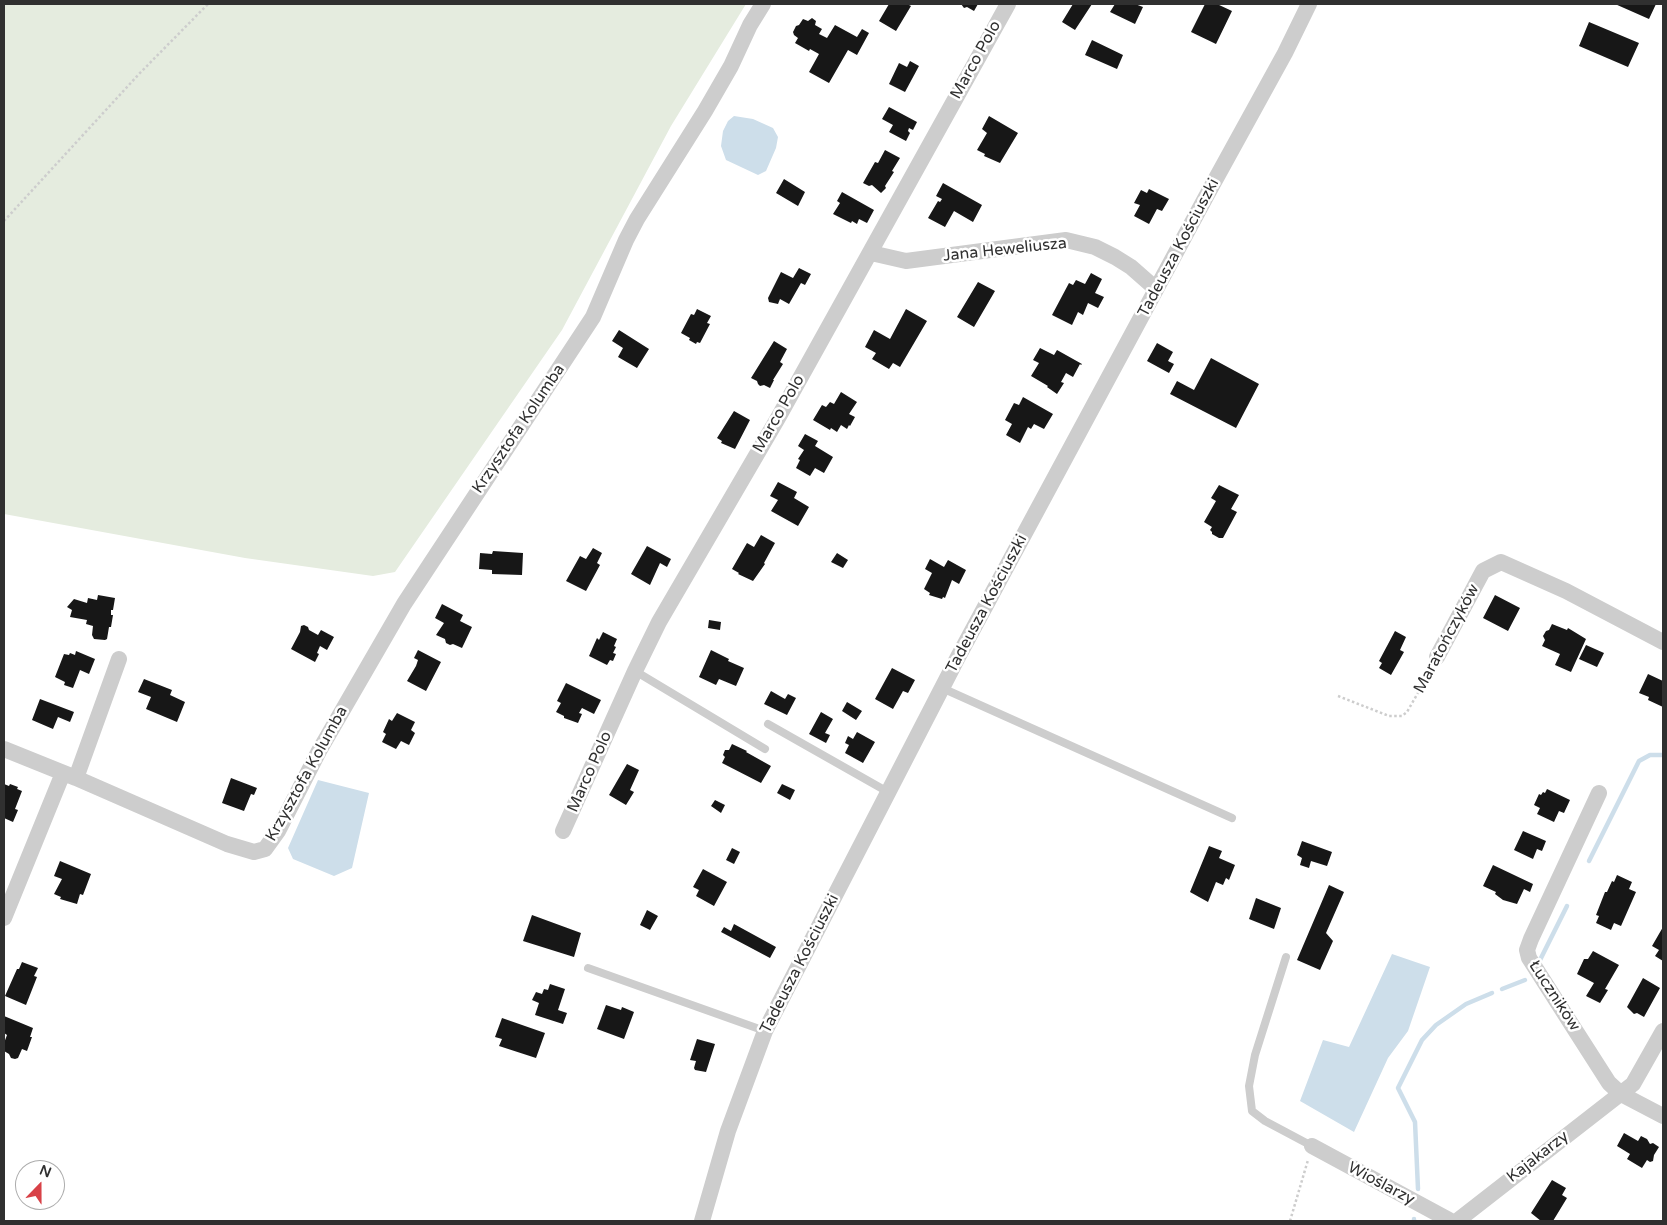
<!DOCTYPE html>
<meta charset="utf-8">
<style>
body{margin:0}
#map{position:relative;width:1667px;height:1225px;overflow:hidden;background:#fff;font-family:"Varela Round",sans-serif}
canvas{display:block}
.frame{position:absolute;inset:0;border:5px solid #303030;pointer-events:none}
.north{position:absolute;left:15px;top:1160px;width:50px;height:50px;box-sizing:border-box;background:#fff;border:1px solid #acacac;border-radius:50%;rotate:22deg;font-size:14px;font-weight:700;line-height:20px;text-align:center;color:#303030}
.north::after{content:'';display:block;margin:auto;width:18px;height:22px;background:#d84147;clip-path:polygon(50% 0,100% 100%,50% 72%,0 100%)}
</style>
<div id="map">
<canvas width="1667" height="1225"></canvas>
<div class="frame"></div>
<div class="north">N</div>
</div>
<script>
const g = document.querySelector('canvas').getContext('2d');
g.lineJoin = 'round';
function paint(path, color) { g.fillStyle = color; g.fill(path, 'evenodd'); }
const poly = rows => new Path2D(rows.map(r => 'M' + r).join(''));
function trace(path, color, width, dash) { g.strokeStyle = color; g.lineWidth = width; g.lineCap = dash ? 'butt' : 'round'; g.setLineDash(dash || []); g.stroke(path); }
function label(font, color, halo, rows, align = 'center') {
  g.font = font + ' "Varela Round",sans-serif'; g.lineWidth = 5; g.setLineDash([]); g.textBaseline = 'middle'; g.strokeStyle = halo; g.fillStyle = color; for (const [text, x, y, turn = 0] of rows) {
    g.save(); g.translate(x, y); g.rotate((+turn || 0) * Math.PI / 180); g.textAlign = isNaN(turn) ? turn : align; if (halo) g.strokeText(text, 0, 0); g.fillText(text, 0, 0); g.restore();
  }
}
const green = poly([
 [4,4,746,4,671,126,562,330,395,572,373,576,245,558,4,514]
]);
const water = poly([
 [734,116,753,119,773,128,778,137,776,148,766,171,758,175,726,160,721,146,723,131,728,121],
 [318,780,369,793,352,868,334,876,293,859,288,848],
 [1392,954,1430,967,1408,1031,1388,1058,1354,1132,1300,1101,1323,1040,1349,1047]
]);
const stream = poly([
 [1589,861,1639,761,1650,755,1663,755],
 [1540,960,1567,906],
 [1502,989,1525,980],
 [1418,1189,1415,1122,1398,1088,1422,1040,1436,1025,1466,1004,1492,993],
 [1414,1221,1414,1219]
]);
const building = poly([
 [889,4,907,4,911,6,896,31,879,21],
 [961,4,978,4,974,11,967,7,964,8],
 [1073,4,1092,4,1075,30,1062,22],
 [1115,4,1135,4,1143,7,1135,24,1110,12],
 [1205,4,1217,4,1232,11,1216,44,1191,32],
 [1615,4,1656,4,1649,19],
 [812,18,816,21,815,25,822,29,819,34,827,38,835,25,857,37,862,29,869,33,857,55,848,50,829,83,809,72,819,54,810,49,809,51,795,43,798,38,794,35,793,32,796,26,799,25,803,19,808,21],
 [1589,22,1639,43,1628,67,1579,46],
 [1092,40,1123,55,1117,69,1085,55],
 [910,61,919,66,905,92,889,84,899,63,907,67],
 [889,107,917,122,913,130,909,128,908,131,910,133,906,141,889,132,893,125,882,119],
 [989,116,1018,133,1000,163,984,156,985,154,977,150,987,133,982,129],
 [885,150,900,158,892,171,894,172,885,186,886,188,881,193,872,185,869,186,863,183,875,162,878,163],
 [784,179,805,192,798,206,776,193],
 [943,183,982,205,973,222,954,211,945,227,928,218,938,201,940,202,942,199,936,196],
 [1149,189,1169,199,1162,211,1157,209,1149,224,1134,216,1140,205,1134,203,1141,190,1147,193],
 [842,192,874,210,867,223,859,219,857,224,852,221,851,223,833,214,840,203,837,201],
 [799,268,811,274,805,285,801,283,789,304,780,299,778,304,769,302,768,298,781,272,793,278],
 [1091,273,1102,279,1095,293,1104,297,1098,308,1088,303,1083,315,1078,312,1072,325,1052,315,1069,283,1073,285,1076,280,1085,284],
 [978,282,995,291,974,327,957,317],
 [697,309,711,316,707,323,710,324,700,343,697,342,696,344,689,340,690,338,681,333,691,314,694,315],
 [906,309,927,321,900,367,893,363,889,369,872,359,876,353,865,347,874,330,890,339],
 [619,330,649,349,637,368,618,357,623,348,612,341],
 [774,341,787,349,780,362,783,364,773,380,774,380,770,388,764,385,760,386,758,384,757,381,751,378],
 [1157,343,1173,352,1168,361,1174,364,1169,373,1147,361],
 [1040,348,1054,355,1057,350,1082,364,1081,365,1080,364,1073,377,1066,373,1061,382,1064,383,1057,394,1047,387,1048,386,1031,376,1039,363,1033,360],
 [1211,358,1259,384,1236,428,1170,394,1177,381,1194,390],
 [841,392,857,402,849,414,855,417,850,426,849,425,847,429,841,425,837,432,831,428,830,430,813,420,822,405,826,407,830,402,834,404],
 [1023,397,1053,414,1044,429,1034,424,1031,429,1028,427,1020,443,1006,435,1012,424,1005,420,1014,403,1019,405],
 [734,411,750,420,735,449,721,443,722,441,717,438],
 [805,434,818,441,815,446,833,457,824,473,815,468,810,476,796,468,800,460,798,459,804,450,798,446],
 [778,482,797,492,794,498,809,507,798,526,771,511,778,500,770,496],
 [1219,485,1239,495,1231,509,1237,512,1223,538,1219,538,1212,534,1212,532,1210,530,1212,527,1204,522,1216,501,1211,498],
 [761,535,775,543,764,563,765,564,753,581,738,574,739,573,732,569,747,543,754,547],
 [647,546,671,559,667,567,660,563,650,585,631,574],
 [593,548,602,553,597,563,600,565,586,591,566,581,580,556,586,559],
 [493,551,523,553,522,575,492,574,492,570,479,569,480,553,492,554],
 [837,553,848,560,843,568,831,562],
 [930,559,944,567,948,560,966,570,959,584,952,580,945,598,943,597,942,599,929,595,930,593,924,589,932,573,925,569],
 [98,595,115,598,113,610,111,610,111,615,113,615,111,627,109,627,107,639,105,640,94,639,92,635,93,626,86,624,87,620,70,617,72,610,67,607,74,599,87,603,88,598,97,600],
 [1495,595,1520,608,1508,631,1483,618],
 [442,604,463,615,460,621,472,627,462,648,453,644,450,645,446,643,445,639,436,635,444,623,435,618],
 [709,620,721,622,720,630,708,628],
 [1552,624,1567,630,1568,628,1586,639,1571,672,1555,665,1560,654,1542,646,1545,640,1543,636,1546,631,1549,630],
 [304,625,308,627,309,630,318,635,321,630,334,637,327,650,320,646,317,653,319,654,315,662,291,649,300,632,301,626],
 [1395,631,1406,637,1400,650,1404,652,1391,675,1379,668,1382,663,1379,661],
 [603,632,617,639,614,646,616,647,613,653,616,654,613,661,610,660,607,665,589,656,597,638,599,640],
 [1586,645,1604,653,1597,667,1579,659],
 [418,650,441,662,426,691,407,681,416,666,418,660,414,658],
 [711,650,729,659,728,661,744,668,736,686,719,679,716,685,699,677],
 [76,651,95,659,89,674,80,670,73,688,64,685,65,682,55,677,64,654,69,655,70,653,75,655],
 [892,668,915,680,908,693,903,691,893,709,875,699],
 [1648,674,1663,681,1663,707,1648,700,1649,697,1639,693],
 [144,679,172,690,170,695,185,702,177,722,146,709,151,697,138,692],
 [566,683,601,700,594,714,582,708,579,713,582,714,578,723,564,718,564,716,556,712,561,703,557,701],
 [771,691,785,699,788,694,796,698,787,715,764,704],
 [40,699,74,712,70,722,58,717,53,729,32,720],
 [847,702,862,711,856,720,842,711],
 [821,712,833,719,825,733,830,735,826,743,809,734],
 [397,713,415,722,411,730,415,733,409,745,401,741,396,749,382,742,386,734,383,732,389,719,392,721],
 [857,732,875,742,863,763,845,753,849,745,845,743,848,736,853,739],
 [732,744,747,751,746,752,771,766,761,783,722,763,725,757,723,755,725,750,729,750],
 [627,764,639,770,630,790,634,792,626,805,609,795],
 [231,778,257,788,254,795,251,794,244,811,222,803],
 [4,784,9,786,10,784,18,787,17,789,22,791,15,809,18,810,13,822,4,818],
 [782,784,795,790,790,800,777,793],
 [1547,789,1570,800,1564,813,1559,811,1554,822,1537,814,1540,808,1534,805,1539,794,1541,795,1543,792,1545,793],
 [715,800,725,805,721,813,711,806],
 [1523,831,1546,841,1542,851,1537,849,1533,859,1514,850],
 [1302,841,1332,852,1327,866,1311,861,1309,868,1300,865,1302,858,1297,855],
 [1209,846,1222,851,1219,858,1235,865,1229,880,1226,878,1223,885,1216,882,1208,902,1190,892],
 [732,848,740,852,734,864,726,860],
 [60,861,91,874,83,895,80,894,77,904,60,899,61,897,54,894,62,879,54,876],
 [1493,865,1533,884,1530,892,1524,889,1517,904,1503,900,1495,894,1496,892,1483,886],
 [703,869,727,882,714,906,696,896,699,890,693,887],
 [1617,875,1632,882,1629,889,1636,892,1621,926,1614,923,1611,930,1596,923,1599,916,1596,915,1605,892,1607,892,1612,881,1614,882],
 [1329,885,1344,892,1326,933,1333,941,1320,970,1297,960],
 [1256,898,1281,908,1274,929,1249,919],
 [647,910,658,916,650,930,640,925],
 [532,915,581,933,574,957,523,941],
 [734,924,776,947,770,958,721,932,724,927,731,931],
 [1663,927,1663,961,1655,956,1659,950,1652,946],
 [1593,951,1619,965,1605,989,1608,990,1600,1003,1586,996,1594,983,1577,974,1584,959,1588,959],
 [22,962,38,968,34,976,37,977,26,1005,5,996,17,969,19,969],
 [1643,978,1660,988,1644,1017,1637,1013,1634,1014,1627,1007],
 [550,984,565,989,558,1010,567,1013,563,1024,535,1015,539,1003,532,1000,536,992,542,994,544,989,548,990],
 [606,1005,621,1010,622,1007,634,1012,624,1039,597,1029],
 [4,1016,33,1028,30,1037,32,1037,27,1051,22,1049,18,1058,15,1059,11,1058,9,1054,4,1051,4,1043,7,1035,4,1033],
 [502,1018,545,1033,536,1058,499,1046,502,1039,495,1037],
 [697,1039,715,1044,706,1072,695,1070,694,1068,696,1061,690,1060],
 [1624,1133,1638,1141,1641,1136,1647,1139,1650,1144,1653,1143,1659,1147,1654,1155,1653,1161,1650,1162,1647,1160,1642,1168,1627,1159,1630,1154,1617,1146],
 [1552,1180,1566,1188,1562,1195,1567,1198,1553,1221,1541,1221,1531,1213]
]);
const path = poly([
 [4,221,139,74,208,4],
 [1338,696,1389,716,1402,716,1407,712,1431,670],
 [1290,1221,1308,1160]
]);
const service = poly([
 [635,671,765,749],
 [942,688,1232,818],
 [768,724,888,792],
 [1286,957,1255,1055,1249,1086,1252,1111,1265,1121,1312,1146],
 [588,968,765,1031]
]);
const minor = poly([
 [871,253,906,261,1066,240,1095,247,1115,257,1131,267,1156,289],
 [1437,657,1483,571,1501,562,1566,591,1663,642],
 [4,749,76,778,227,844,254,852,265,849,278,831,319,751,404,604,593,317,626,240,637,219,705,111,731,66,750,25,763,4],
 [76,778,119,659],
 [1599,793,1531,939,1527,950,1529,958,1609,1083,1621,1094,1663,1116],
 [563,831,635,671,659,622,778,418,1008,4],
 [4,918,63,773],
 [1312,1146,1451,1221],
 [702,1221,728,1131,765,1031,958,657,1208,193,1285,53,1309,4],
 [1457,1221,1633,1084,1663,1031]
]);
const streetNames = [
 ["Marco Polo",976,60,-61],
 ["Tadeusza Kościuszki",1179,248,-62],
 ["Jana Heweliusza",1005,250,-6],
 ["Marco Polo",779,414,-60],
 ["Krzysztofa Kolumba",519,429,-56],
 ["Tadeusza Kościuszki",987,604,-62],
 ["Maratończyków",1447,639,-62],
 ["Marco Polo",590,772,-66],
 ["Krzysztofa Kolumba",307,774,-61],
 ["Tadeusza Kościuszki",800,964,-63],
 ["Łuczników",1554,996,57],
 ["Kajakarzy",1538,1157,-38],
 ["Wioślarzy",1381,1184,28]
];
paint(green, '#e5ecdf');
paint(water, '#cddeea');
trace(stream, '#cddeea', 4.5);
paint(building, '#171717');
trace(path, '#cdcdcd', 2.5, [2.5, 2.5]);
trace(service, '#cdcdcd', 8);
trace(minor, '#cdcdcd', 16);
label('16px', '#303030', '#fff', streetNames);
</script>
